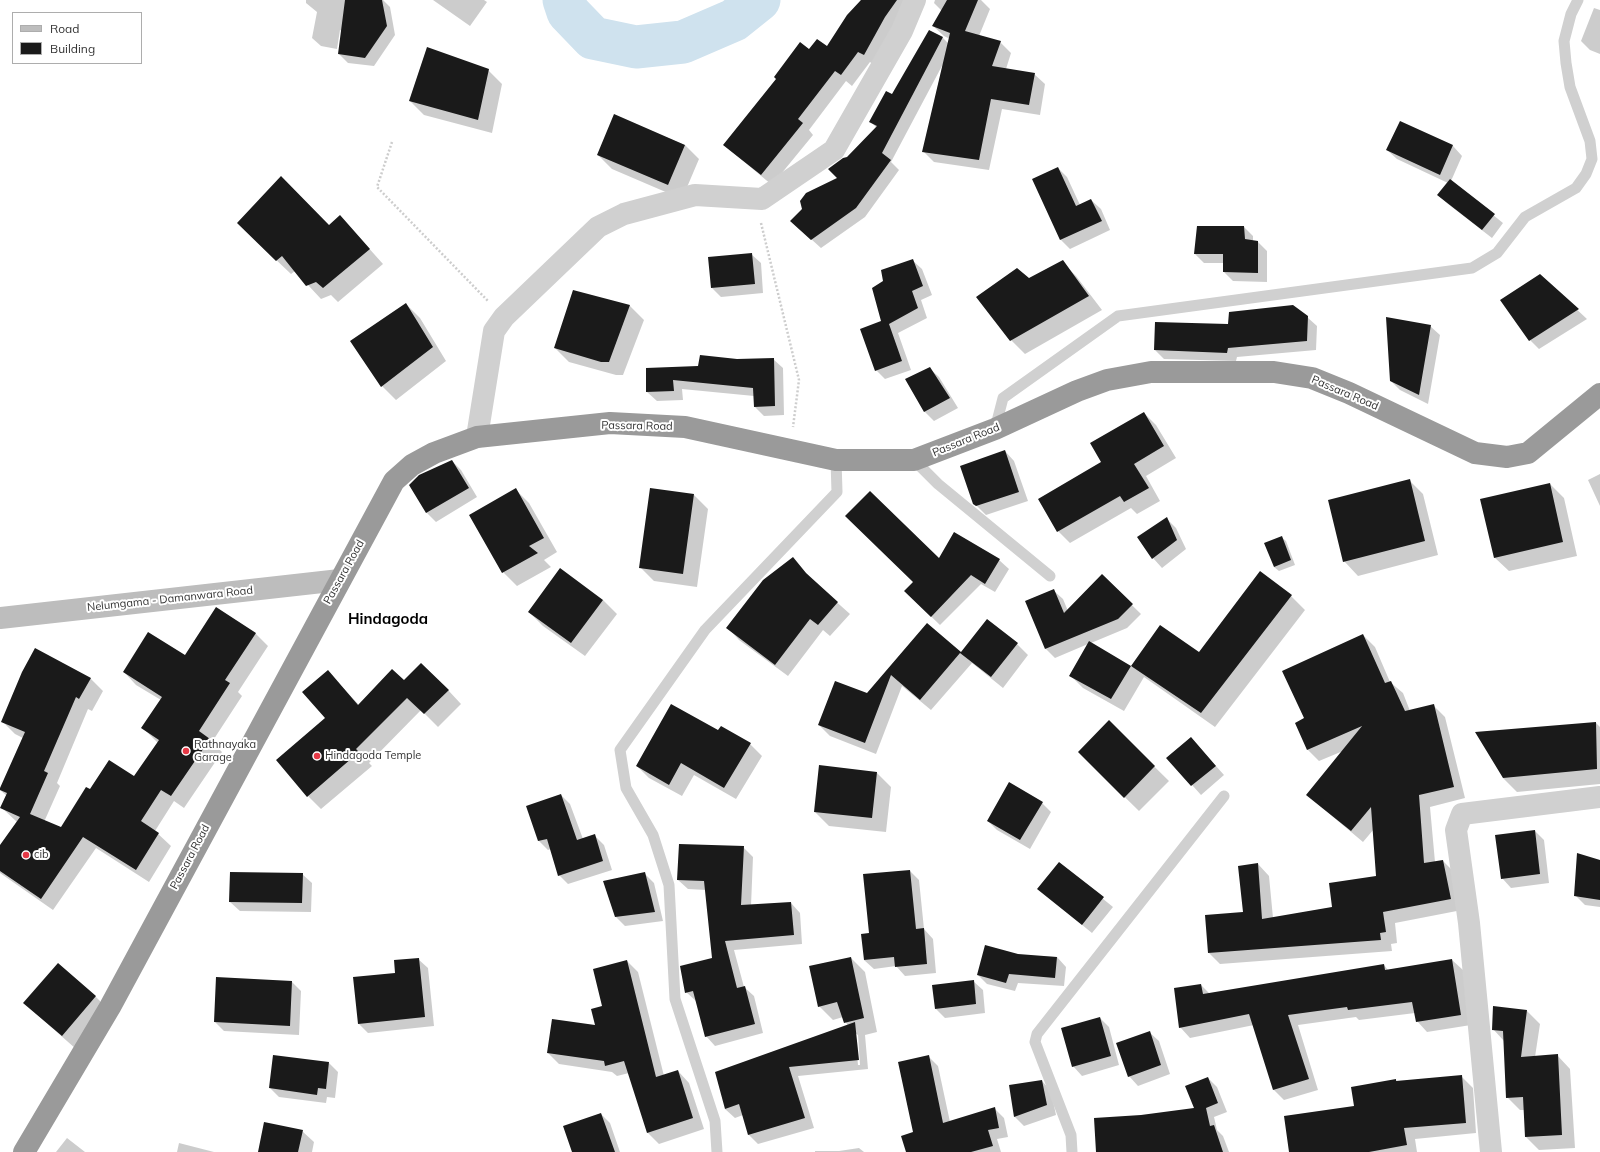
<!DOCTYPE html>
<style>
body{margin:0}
#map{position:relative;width:1600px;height:1152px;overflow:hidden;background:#fff;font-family:Mulish,sans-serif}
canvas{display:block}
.legend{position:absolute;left:12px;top:12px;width:130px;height:52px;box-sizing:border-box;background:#fff;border:1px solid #adadad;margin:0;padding:5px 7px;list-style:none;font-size:12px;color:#333}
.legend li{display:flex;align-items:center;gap:8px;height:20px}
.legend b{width:20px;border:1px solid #adadad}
</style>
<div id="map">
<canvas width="1600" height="1152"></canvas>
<ul class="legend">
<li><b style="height:5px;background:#bdbdbd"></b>Road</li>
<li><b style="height:11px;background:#1a1a1a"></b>Building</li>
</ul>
</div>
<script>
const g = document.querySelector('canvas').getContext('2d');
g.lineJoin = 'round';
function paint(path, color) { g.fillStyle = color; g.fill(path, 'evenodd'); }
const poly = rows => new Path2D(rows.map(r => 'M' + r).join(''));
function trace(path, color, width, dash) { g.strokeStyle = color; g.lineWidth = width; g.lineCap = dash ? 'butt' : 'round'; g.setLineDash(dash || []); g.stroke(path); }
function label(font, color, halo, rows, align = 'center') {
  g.font = font + ' Mulish,sans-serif'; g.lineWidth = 4; g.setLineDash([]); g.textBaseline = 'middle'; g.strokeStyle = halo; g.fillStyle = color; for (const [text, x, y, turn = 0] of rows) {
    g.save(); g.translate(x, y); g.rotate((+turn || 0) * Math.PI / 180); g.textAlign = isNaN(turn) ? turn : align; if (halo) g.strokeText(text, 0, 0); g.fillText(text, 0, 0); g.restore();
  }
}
const shadow = poly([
 [306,0,383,0,390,7,395,35,374,66,348,63,339,54,342,31,340,30,337,49,321,46,312,38,317,12,306,3],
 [433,0,484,0,487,2,470,26],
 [861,0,916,0,875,66,870,62,852,86,846,81,809,130,813,135,772,185,724,145,809,50,827,47],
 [935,0,981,0,990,9,979,36,1000,42,1011,53,1006,69,1034,74,1045,84,1040,115,1002,109,989,170,934,162,923,151,943,64,891,162,899,170,865,217,821,248,801,230,839,178,848,158,877,128,871,122,892,95,930,31,943,38,949,44,950,39,944,36,933,26,942,11,934,3],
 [1594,8,1600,10,1600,54,1590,50,1581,41],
 [488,70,502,84,492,133,424,115,410,101],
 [614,116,685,145,699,159,682,199,612,169,598,155],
 [1400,123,1453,146,1462,156,1451,181,1503,223,1492,238,1448,204,1438,195,1448,183,1397,159,1387,150],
 [1058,168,1067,177,1080,205,1091,200,1101,209,1110,230,1070,249,1061,240,1033,180],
 [340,216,383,264,338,302,331,295,321,299,295,271,291,274,252,237,329,227],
 [1244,227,1253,236,1253,241,1258,242,1267,251,1267,282,1233,281,1224,272,1224,263,1204,263,1195,254],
 [751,254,761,263,763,293,721,297,712,288],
 [912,260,922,269,932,295,921,300,927,318,898,333,911,370,885,379,876,370,883,322],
 [1062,262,1076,276,1102,310,1025,354,1011,340],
 [1540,275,1587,319,1539,349,1530,340],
 [573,292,630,306,644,320,623,375,616,375,569,362,555,348],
 [406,304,420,318,446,361,396,400,382,386],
 [1307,317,1317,326,1316,350,1237,357,1236,361,1164,359,1155,350,1229,325],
 [1430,326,1440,335,1428,404,1400,390,1391,381],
 [773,359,783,368,784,415,764,416,755,407,754,396,682,389,683,400,657,401,647,392,647,369,699,367,737,360],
 [929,368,939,377,958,408,934,421,925,412,906,380],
 [1144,413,1156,425,1176,458,1146,476,1160,501,1137,514,1131,508,1070,543,1058,531,1102,463],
 [1005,451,1014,461,1028,501,986,515,974,503],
 [452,461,461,470,477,497,436,522,427,513,410,485],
 [1600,474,1600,506,1588,480],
 [1409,480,1423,494,1438,555,1358,576,1344,561],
 [1550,484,1564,498,1577,556,1509,571,1494,557],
 [515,489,529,503,557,552,544,560,551,567,517,586,503,572],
 [694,495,708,509,697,587,654,581,640,567],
 [1167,519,1176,528,1186,549,1162,568,1153,558,1138,538],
 [1281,537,1286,541,1295,565,1279,571,1274,567],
 [793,558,813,581,850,614,830,636,823,630,788,676,739,640,728,628],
 [939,559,999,560,1009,569,995,592,981,584,940,625,914,600,914,582],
 [1102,576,1141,614,1127,628,1091,643,1132,667,1160,627,1199,654,1291,596,1305,610,1215,727,1144,677,1124,711,1083,688,1070,675,1088,644,1055,658,1046,649,1026,601,1053,590,1063,599,1068,611],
 [603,600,617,614,585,656,543,626,529,612],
 [217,608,256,634,268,646,238,692,242,696,212,742,222,752,184,808,174,801,155,831,171,846,149,882,96,848,53,910,0,873,0,846,17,822,2,808,7,796,0,790,23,738,15,734,2,721,90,678,103,691,92,711,88,709,57,783,60,786,44,822,61,829,91,791,135,778,158,743,143,728,161,700,136,685,124,672,185,656],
 [987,621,1017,644,1028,655,1003,688,972,663,931,710,902,686,876,754,830,736,819,725,868,695,927,624,961,653],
 [1363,635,1375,647,1390,682,1403,693,1410,711,1433,705,1445,717,1465,798,1430,807,1435,862,1443,861,1454,872,1462,910,1395,923,1397,943,1391,944,1392,951,1220,964,1209,953,1244,913,1258,864,1269,876,1273,918,1334,907,1377,876,1374,829,1363,842,1307,795,1343,751,1319,761,1308,750,1296,723,1306,719],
 [328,672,359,705,404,682,448,690,461,704,438,727,421,710,369,763,372,766,321,809,308,796,326,718],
 [1109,722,1169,781,1139,811,1093,766],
 [1596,723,1600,727,1600,784,1517,792,1503,778],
 [718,732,750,744,762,756,736,799,694,775,682,796,649,778,637,766],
 [1191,738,1224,775,1201,795,1168,758],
 [877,773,891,787,886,832,829,826,815,812],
 [561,795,570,804,583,839,594,835,604,845,612,870,568,884,559,875,551,849,548,850,539,841,528,807],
 [1042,803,1051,812,1030,849,997,830,988,821],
 [1535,831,1544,840,1549,883,1511,888,1502,878],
 [743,847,753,857,751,906,791,903,800,913,802,944,734,950,744,987,754,996,763,1033,715,1046,706,1036,696,1001,686,992,713,958,706,890,688,889,678,880],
 [1600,861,1600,907,1585,905,1575,895],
 [1059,863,1113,907,1092,933,1038,889],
 [910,871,919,880,924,929,933,939,936,973,905,976,896,966,874,969,864,960,870,934],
 [302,874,312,883,311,912,240,911,230,902],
 [645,874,654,883,663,921,625,926,616,917],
 [1018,955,1057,957,1066,967,1064,986,1018,983,1015,991,987,984,978,975],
 [851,958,865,972,877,1032,865,1035,868,1069,798,1076,814,1128,758,1144,749,1135,743,1115,735,1118,725,1109,848,1026,843,1017,833,1020,819,1006],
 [855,1033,858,1035,860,1065,858,1065],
 [418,959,428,968,434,1026,368,1033,359,1024,396,974],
 [1452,960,1463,970,1471,1025,1427,1032,1417,1021,1415,1013,1359,1020,1356,1017,1298,1025,1318,1090,1284,1100,1274,1090,1254,1025,1190,1038,1180,1027,1201,985,1210,994,1384,965,1388,970],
 [627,961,638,972,664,1076,678,1071,689,1083,704,1129,659,1144,648,1133,629,1073,617,1076,612,1072,559,1064,548,1053,596,1026,604,1006],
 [973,981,983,990,985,1013,945,1018,936,1009],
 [292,982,301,991,299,1035,224,1031,215,1022],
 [95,996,109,1010,76,1049,24,1003],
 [1526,1010,1540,1024,1535,1057,1557,1055,1570,1069,1575,1148,1539,1150,1526,1137,1525,1110,1520,1110,1507,1097,1504,1041,1493,1029],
 [1100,1018,1109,1027,1119,1065,1082,1076,1073,1066],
 [1149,1032,1159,1041,1170,1074,1138,1086,1129,1076],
 [928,1056,938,1066,950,1122,995,1109,1004,1118,1008,1137,997,1139,1001,1152,907,1152,914,1133],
 [329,1063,338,1072,335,1098,327,1097,326,1103,279,1097,270,1088],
 [1461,1076,1473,1088,1476,1133,1415,1139,1417,1152,1290,1152,1396,1080,1398,1082],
 [1208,1078,1217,1087,1227,1112,1214,1117,1217,1130,1223,1136,1229,1152,1191,1152,1195,1109],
 [1042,1081,1051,1091,1056,1115,1024,1126,1015,1117,1010,1086],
 [601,1114,610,1123,620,1152,573,1152],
 [302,1131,314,1142,312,1152,259,1152],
 [67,1138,85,1152,56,1152],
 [179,1143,214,1152,177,1152],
 [859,1148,864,1152,815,1152,815,1151,839,1151]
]);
const river = poly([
 [564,0,568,12,593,38,636,47,683,42,734,20,759,0]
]);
const building = poly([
 [345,0,382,0,387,26,365,58,338,54],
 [861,0,897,0,885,17,864,55,858,52,841,75,835,71,798,119,803,123,761,175,723,145,776,79,774,77,800,42,809,49,817,39,827,46,847,15],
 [947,0,978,0,965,31,1001,41,992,66,1035,73,1029,105,991,99,979,160,922,152,950,33,932,26],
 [929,30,943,37,882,153,891,160,856,208,811,240,790,221,802,209,800,201,806,193,837,178,828,169,843,158,847,157,877,126,869,122,886,91,892,94],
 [427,47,489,69,478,120,409,101],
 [614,114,685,145,668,185,597,155],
 [1400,121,1453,145,1440,175,1386,150],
 [1058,167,1076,206,1091,199,1102,221,1060,240,1032,179],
 [281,176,329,225,340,215,370,249,323,288,316,282,306,286,282,256,276,261,237,223],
 [1450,179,1495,214,1482,230,1437,195],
 [1197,226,1244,226,1245,239,1258,241,1258,273,1223,272,1223,254,1194,254],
 [752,253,755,284,711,288,708,257],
 [913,259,923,286,912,291,918,308,889,324,902,361,875,371,860,329,881,321,872,288,883,281,881,270],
 [1063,260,1089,296,1010,341,976,297,1017,268,1029,278],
 [1540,274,1579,309,1529,341,1500,300],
 [573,290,630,305,609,362,601,362,554,348],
 [406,303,433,347,381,387,350,341],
 [1293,305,1308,316,1307,341,1228,348,1227,353,1154,350,1155,322,1228,324,1229,312],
 [1386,317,1431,325,1419,395,1390,381],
 [700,355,737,359,774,358,775,406,754,407,753,388,673,380,674,391,646,392,646,368,698,366],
 [930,367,950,398,924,412,905,379],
 [1144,412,1164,446,1134,464,1149,488,1124,502,1120,496,1057,532,1038,499,1101,462,1090,443],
 [1005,450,1019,492,976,506,973,504,960,466],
 [452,460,469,488,426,513,409,485,419,475],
 [1410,479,1425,541,1343,562,1328,500],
 [1550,483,1563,542,1494,558,1480,499],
 [516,488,544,538,529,546,538,553,502,573,469,515],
 [650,488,694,494,683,574,639,568],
 [870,491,939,558,954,532,1000,559,985,584,971,575,931,617,904,591,913,582,845,516],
 [1167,517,1177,540,1152,559,1137,537],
 [1282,536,1291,560,1274,567,1264,543],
 [793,557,806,573,838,602,818,625,810,619,775,665,726,628,763,580],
 [560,568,603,600,571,643,528,612],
 [1260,571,1292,595,1201,713,1131,666,1160,625,1199,652],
 [1102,574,1133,604,1118,619,1045,649,1025,601,1054,589,1064,613],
 [216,607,256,633,225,680,230,683,199,731,210,739,171,796,161,790,141,821,159,833,136,870,83,837,41,899,0,871,0,845,20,817,0,808,7,793,0,790,0,788,25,732,1,722,22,672,35,648,91,678,79,699,76,697,44,771,48,773,30,814,61,827,86,787,90,789,109,760,134,776,159,740,141,728,162,697,123,672,148,632,185,655],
 [987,619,1018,643,991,677,960,653,920,700,891,675,865,743,818,725,835,681,867,693,927,623,961,652],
 [1363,634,1385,683,1391,681,1405,711,1434,704,1454,787,1419,795,1424,863,1443,860,1451,899,1383,912,1386,932,1380,933,1381,940,1208,953,1205,915,1243,912,1238,866,1258,863,1262,919,1332,907,1329,883,1376,876,1371,807,1351,831,1306,795,1362,726,1307,750,1295,723,1304,718,1282,671],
 [1089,641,1131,666,1111,699,1069,676],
 [421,663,449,690,424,714,407,698,356,749,359,752,307,797,276,760,325,718,302,692,328,670,358,705,392,669,404,680],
 [671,704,718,730,721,726,751,743,724,788,681,763,669,785,636,766],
 [1109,720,1155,766,1124,798,1078,752],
 [1596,722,1597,769,1503,778,1475,732],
 [1191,737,1216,766,1191,786,1166,758],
 [819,765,877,772,872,818,814,812],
 [1009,782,1043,802,1020,840,987,821],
 [561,794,577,840,595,834,603,861,558,876,547,839,538,841,526,806],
 [1535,830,1540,874,1501,879,1495,835],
 [679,844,744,846,741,905,791,902,794,935,725,941,737,988,745,986,755,1024,705,1037,693,991,685,993,680,966,712,958,704,881,677,880],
 [1577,853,1600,860,1600,900,1574,896],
 [1059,862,1104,897,1082,925,1037,889],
 [910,870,916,929,924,928,927,964,895,967,894,957,864,960,861,934,869,933,863,874],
 [230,872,303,873,302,903,229,902],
 [645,872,655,912,615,917,603,881],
 [985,945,1018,954,1057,957,1055,978,1009,974,1006,983,977,975],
 [851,957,864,1018,844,1023,837,1002,818,1007,809,966],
 [419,958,425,1017,358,1024,353,977,395,973,394,960],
 [1452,959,1461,1015,1416,1022,1412,1002,1348,1010,1347,1007,1288,1015,1309,1079,1273,1090,1249,1014,1179,1028,1174,988,1201,984,1203,994,1384,964,1385,970],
 [627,960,656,1077,678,1070,693,1118,647,1133,624,1061,605,1066,604,1061,547,1053,552,1019,595,1025,591,1009,602,1006,593,969],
 [58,963,96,996,62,1036,23,1003],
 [216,977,292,981,290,1026,214,1022],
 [974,980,976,1004,935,1009,932,985],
 [1493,1006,1527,1010,1521,1057,1558,1054,1562,1135,1525,1137,1523,1097,1506,1098,1503,1031,1492,1030],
 [1100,1017,1111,1056,1072,1067,1061,1028],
 [855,1022,859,1060,789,1067,805,1118,748,1135,739,1104,725,1109,715,1072],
 [1150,1031,1161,1065,1128,1077,1116,1043],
 [273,1055,329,1062,326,1089,318,1088,317,1095,269,1088],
 [929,1055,943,1123,995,1107,999,1128,988,1130,993,1146,971,1152,906,1152,901,1136,913,1132,898,1062],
 [1462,1075,1466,1123,1404,1128,1407,1145,1369,1152,1289,1152,1284,1116,1354,1106,1351,1087,1396,1079,1396,1081],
 [1208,1077,1218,1103,1206,1108,1210,1126,1214,1125,1223,1152,1096,1152,1094,1118,1141,1115,1194,1108,1185,1086],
 [1042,1080,1047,1105,1014,1117,1009,1085],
 [601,1113,615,1152,572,1152,563,1126],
 [264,1122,303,1130,298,1152,258,1152]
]);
const path = poly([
 [392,142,377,187,488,301],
 [761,223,799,380,793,427]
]);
const lane = poly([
 [995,429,1003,398,1118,316,1472,268,1497,253,1525,217,1576,188,1586,174,1592,159,1590,141,1570,87,1566,63,1564,41,1571,14,1578,0],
 [914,460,938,484,1050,576],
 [717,1152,715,1121,675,999,669,885,653,835,626,788,620,750,705,630,837,492,836,460],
 [1072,1152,1071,1135,1035,1042,1037,1034,1224,796]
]);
const street = poly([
 [477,437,494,331,504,317,598,227,624,214,695,195,762,199,834,150,902,31,915,0],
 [1491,1152,1469,923,1456,830,1462,814,1600,797]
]);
const secondary = poly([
 [0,618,340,580]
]);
const highway = poly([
 [24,1152,110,1007,394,481,412,465,434,453,477,437,610,423,685,427,836,460,914,460,995,429,1077,391,1107,380,1151,372,1274,372,1312,378,1349,393,1475,453,1507,457,1528,453,1600,394]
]);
const markers = [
 [186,751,4,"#e63946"],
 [317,756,4,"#e63946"],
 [26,855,4,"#e63946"]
];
const streetNames = [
 ["Passara Road",1345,393,23],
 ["Passara Road",637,426,1],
 ["Passara Road",966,440,-22],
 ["Passara Road",344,572,-61],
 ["Nelumgama - Damanwara Road",170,599,-6],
 ["Passara Road",190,857,-62]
];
const poiNames = [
 ["Rathnayaka",194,745],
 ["Garage",194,758],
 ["Hindagoda Temple",325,756],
 ["cib",34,855]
];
const districtNames = [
 ["Hindagoda",388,619]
];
paint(shadow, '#0003');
trace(river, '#cfe2ee', 43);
paint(building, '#1a1a1a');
trace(path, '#cdcdcd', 2.5, [2, 2]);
trace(lane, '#d0d0d0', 11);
trace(street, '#d0d0d0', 22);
trace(secondary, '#bdbdbd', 22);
trace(highway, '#9a9a9a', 22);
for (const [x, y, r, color] of markers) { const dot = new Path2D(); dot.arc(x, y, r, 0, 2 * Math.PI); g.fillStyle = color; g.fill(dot); trace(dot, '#fff', 1.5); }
label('11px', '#333', '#fff', streetNames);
label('11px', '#333', '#fff', poiNames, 'left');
label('bold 15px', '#000', '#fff', districtNames);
</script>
